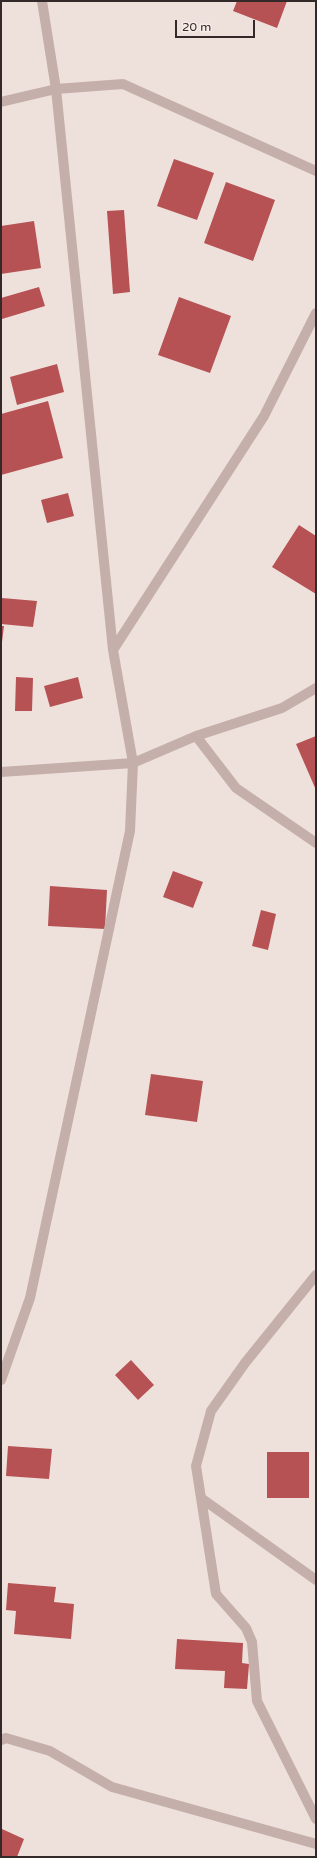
<!DOCTYPE html>
<style>
body{margin:0}
#map{position:relative;width:317px;height:1858px;overflow:hidden;background:#eee1dc;font-family:"Varela Round",sans-serif}
canvas{display:block}
.frame{position:absolute;inset:0;border:2px solid #332928;pointer-events:none}
.scale{position:absolute;left:175px;top:20px;width:80px;height:18px;box-sizing:border-box;border:2px solid #332928;border-top:0;padding-left:5px;font-size:12px;line-height:14px;white-space:nowrap;color:#332928;-webkit-text-stroke:3px #f7ece8;paint-order:stroke}
</style>
<div id="map">
<canvas width="317" height="1858"></canvas>
<div class="frame"></div>
<div class="scale">20 m</div>
</div>
<script>
const g = document.querySelector('canvas').getContext('2d');
g.lineJoin = 'round';
function paint(path, color) { g.fillStyle = color; g.fill(path, 'evenodd'); }
const poly = rows => new Path2D(rows.map(r => 'M' + r).join(''));
function trace(path, color, width, dash) { g.strokeStyle = color; g.lineWidth = width; g.lineCap = dash ? 'butt' : 'round'; g.setLineDash(dash || []); g.stroke(path); }
const building = poly([
 [237,1,287,1,277,28,233,11],
 [174,159,214,173,197,220,157,206],
 [226,182,275,200,253,261,204,243],
 [124,210,130,292,113,294,107,211],
 [34,221,41,268,1,274,1,226],
 [39,287,45,306,2,319,1,298],
 [179,297,231,316,210,373,158,355],
 [57,364,64,392,17,405,10,377],
 [48,401,63,458,1,475,1,414],
 [68,493,74,516,47,523,41,500],
 [299,525,316,536,316,594,272,567],
 [2,598,37,601,33,627,1,624],
 [1,626,4,626,2,642,1,642],
 [16,677,33,678,32,711,15,711],
 [78,677,83,698,50,707,44,686],
 [316,736,316,790,296,744],
 [173,871,203,882,193,908,163,897],
 [50,886,107,890,105,929,48,926],
 [261,910,276,914,268,950,252,946],
 [151,1074,203,1081,197,1122,145,1115],
 [131,1360,154,1385,138,1400,115,1375],
 [8,1446,52,1449,49,1479,6,1476],
 [267,1452,309,1452,309,1498,267,1498],
 [8,1583,56,1587,54,1602,74,1604,71,1639,14,1634,16,1611,6,1610],
 [177,1639,243,1643,242,1663,249,1664,247,1689,224,1688,225,1671,175,1669],
 [2,1829,24,1839,17,1857,1,1857]
]);
const street = poly([
 [1,102,56,89,123,84,316,171],
 [113,650,264,416,316,313],
 [196,736,236,788,316,843],
 [1,772,133,763,113,650,56,89,42,1],
 [316,1275,245,1363,211,1411,196,1466,216,1594,246,1628,252,1642,257,1701,316,1819],
 [1,1380,30,1298,130,831,133,763,196,736,282,708,316,688],
 [201,1498,316,1580],
 [1,1740,6,1738,50,1751,112,1787,316,1844]
]);
paint(building, '#b65254');
trace(street, '#c5afaa', 10);
</script>
